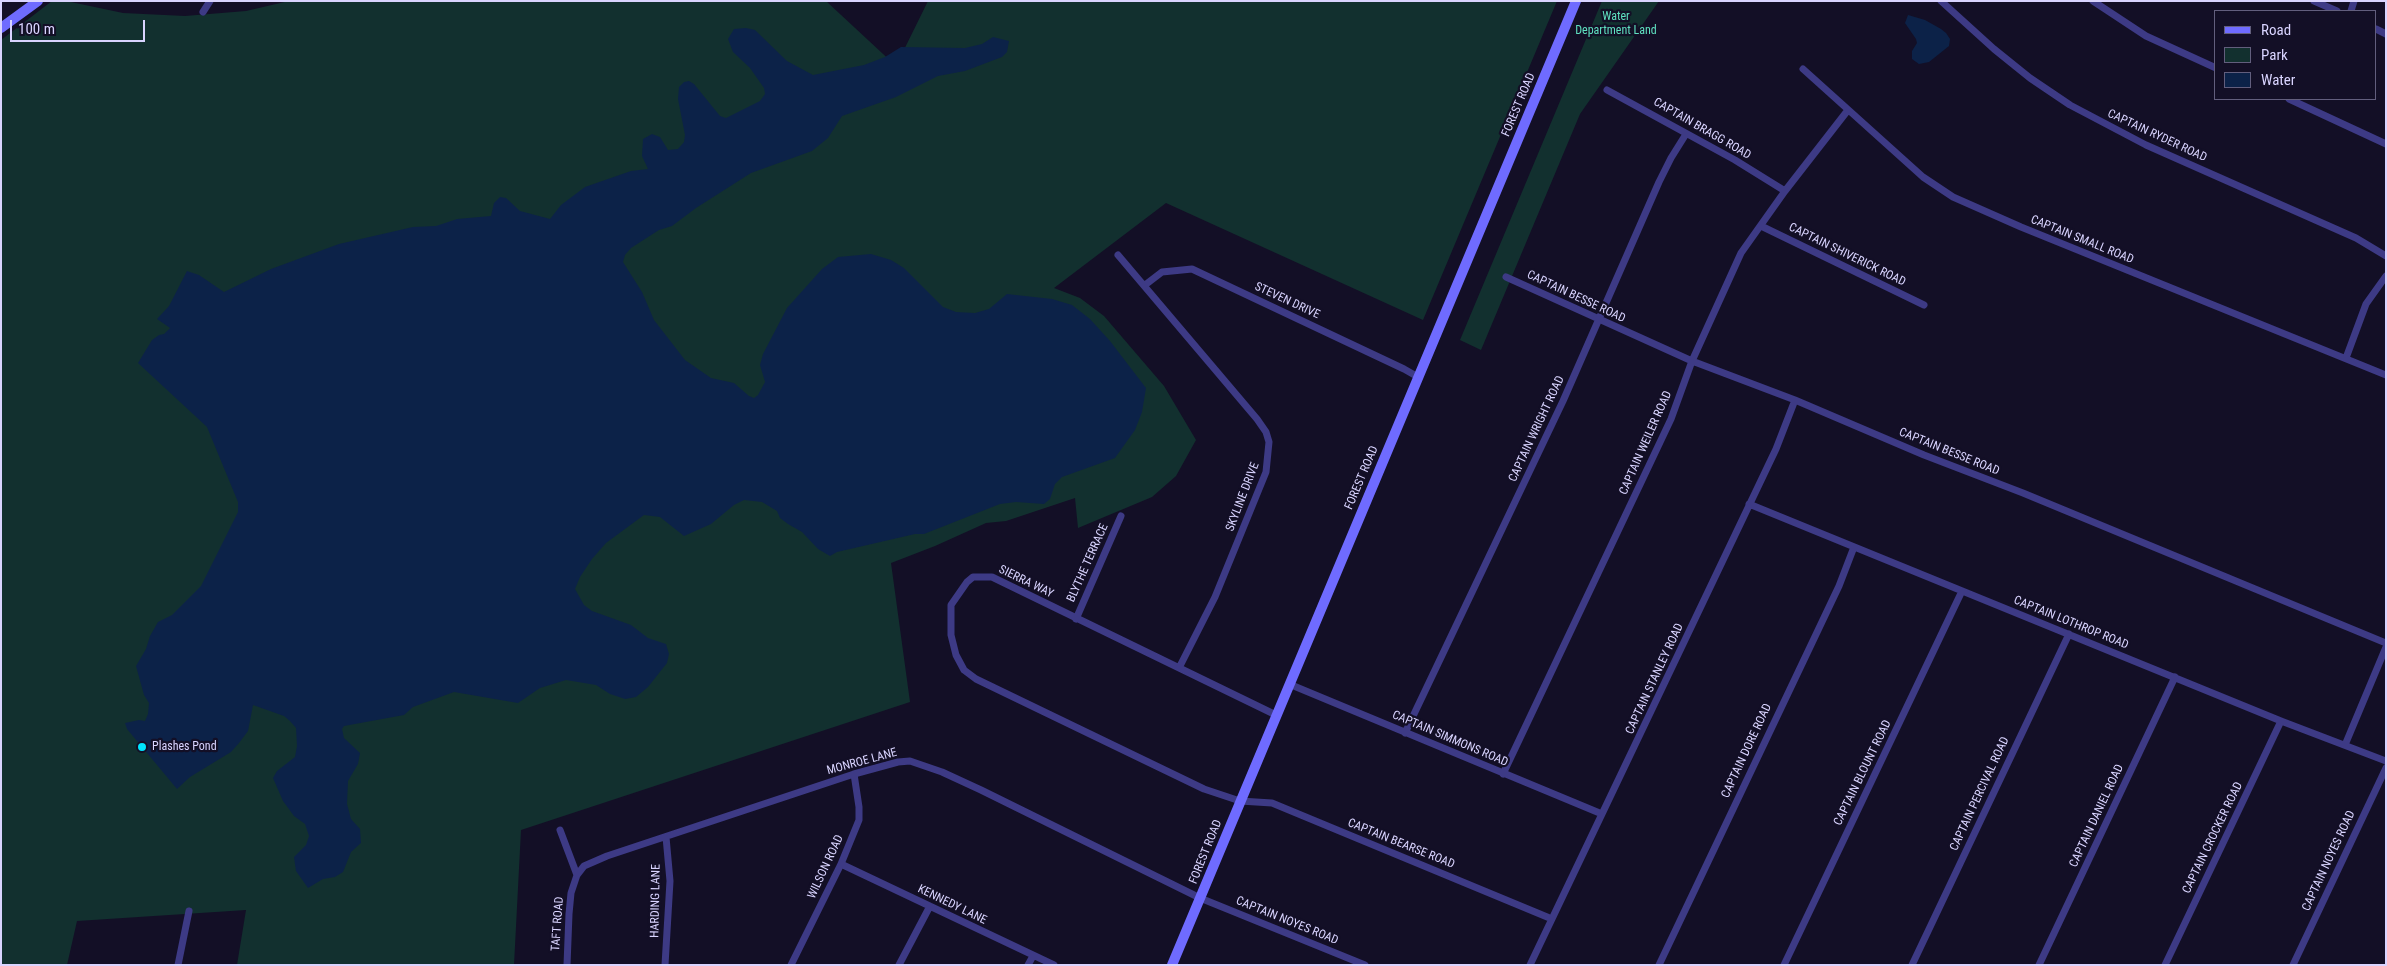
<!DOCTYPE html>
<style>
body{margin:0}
#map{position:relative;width:2387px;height:966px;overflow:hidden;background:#130f26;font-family:"Roboto Condensed",sans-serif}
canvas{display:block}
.frame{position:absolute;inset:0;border:2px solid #d9d4ff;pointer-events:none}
.legend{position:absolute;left:2214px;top:10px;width:162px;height:90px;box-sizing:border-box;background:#130f26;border:1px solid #625e7d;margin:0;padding:6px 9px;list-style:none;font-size:15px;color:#d9d4ff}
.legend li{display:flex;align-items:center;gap:10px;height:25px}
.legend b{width:25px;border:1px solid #625e7d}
.scale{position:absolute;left:10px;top:20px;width:135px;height:22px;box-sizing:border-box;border:2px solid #d9d4ff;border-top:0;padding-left:6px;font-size:15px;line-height:18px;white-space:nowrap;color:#d9d4ff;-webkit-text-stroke:4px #130f26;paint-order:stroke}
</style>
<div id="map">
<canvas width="2387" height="966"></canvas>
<div class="frame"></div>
<ul class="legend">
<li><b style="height:6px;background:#6f6bff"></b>Road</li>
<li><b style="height:14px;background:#12302f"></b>Park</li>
<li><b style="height:14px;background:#0c2248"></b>Water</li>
</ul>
<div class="scale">100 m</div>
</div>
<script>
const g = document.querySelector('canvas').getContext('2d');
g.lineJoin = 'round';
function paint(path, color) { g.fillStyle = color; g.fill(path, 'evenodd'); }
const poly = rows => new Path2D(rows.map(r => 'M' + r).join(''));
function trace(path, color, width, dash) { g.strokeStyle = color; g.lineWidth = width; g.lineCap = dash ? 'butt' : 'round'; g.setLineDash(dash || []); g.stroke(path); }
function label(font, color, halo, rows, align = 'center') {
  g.font = font + ' "Roboto Condensed",sans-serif'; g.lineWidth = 4.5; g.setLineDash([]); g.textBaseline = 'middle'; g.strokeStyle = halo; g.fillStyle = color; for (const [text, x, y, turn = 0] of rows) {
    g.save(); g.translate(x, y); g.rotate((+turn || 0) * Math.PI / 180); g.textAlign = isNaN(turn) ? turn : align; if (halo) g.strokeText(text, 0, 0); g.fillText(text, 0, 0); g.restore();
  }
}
const green = poly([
 [52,1,66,1,123,13,185,16,246,11,289,1,826,1,896,66,928,1,1557,1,1423,320,1166,203,1054,288,1080,298,1104,316,1164,386,1196,440,1176,476,1152,497,1078,528,1075,498,1006,521,986,523,935,546,891,563,910,702,521,830,514,965,237,965,246,910,77,921,67,965,1,965,1,40],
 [1602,1,1659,1,1580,114,1481,350,1460,340]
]);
const water = poly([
 [1908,15,1925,20,1941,29,1946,33,1950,39,1949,46,1929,62,1919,64,1912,59,1912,51,1917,43,1916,39,1905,23],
 [746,28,755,30,787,61,813,75,864,65,885,57,901,47,965,48,982,44,993,37,1009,41,1007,52,1002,57,965,71,938,76,896,97,842,116,828,138,812,151,751,173,696,208,672,226,659,230,631,248,625,255,623,262,642,292,654,320,685,360,711,378,734,383,749,396,754,398,758,395,765,382,760,365,763,354,787,308,822,269,838,257,871,254,891,260,904,268,943,307,956,312,975,313,989,309,1007,294,1052,299,1072,305,1090,319,1110,341,1146,388,1142,412,1135,430,1115,458,1062,477,1055,484,1050,499,1044,504,1016,502,1000,504,924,534,915,534,837,552,830,556,818,549,802,532,788,524,780,518,777,511,762,502,744,500,734,505,711,524,684,536,660,517,644,515,606,543,592,559,580,577,575,589,584,605,592,611,631,625,648,638,666,644,669,654,667,663,648,687,636,697,625,699,610,694,596,685,566,680,540,688,518,703,454,692,413,707,404,715,344,726,342,729,344,738,360,753,358,764,348,781,347,804,351,819,360,829,361,843,351,852,343,872,335,877,323,879,308,888,296,871,294,857,306,845,309,836,305,824,294,816,283,801,273,778,277,771,295,757,297,746,296,728,290,721,284,716,253,705,248,731,239,743,231,752,190,777,177,789,127,729,125,723,139,720,145,721,148,714,149,703,144,695,136,666,146,649,150,636,158,622,172,615,201,586,238,512,238,502,207,427,138,363,152,340,159,335,164,334,170,328,157,319,169,306,187,271,199,275,224,292,271,269,339,244,413,227,436,226,457,219,491,216,494,203,500,197,506,198,520,211,550,219,561,205,585,187,631,171,648,169,642,156,643,139,652,134,660,137,668,150,678,149,684,142,685,135,678,99,679,87,684,82,689,81,694,84,720,116,726,118,760,101,765,94,764,88,750,68,733,52,728,39,734,29]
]);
const minor = poly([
 [1941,1,1994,49,2030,78,2070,105,2146,145,2356,238,2386,256],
 [2093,1,2146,36,2216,68],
 [2314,1,2337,11],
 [2351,11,2354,1],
 [203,12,210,1],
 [2376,29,2386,34],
 [1803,69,1923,177,1953,197,2021,227,2386,375],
 [1607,90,1735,160,1785,191],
 [2289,99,2386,144],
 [1761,226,1924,305],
 [1118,255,1257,419,1266,432,1269,442,1266,472,1215,597,1179,668],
 [1506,277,1692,361,1795,400,1924,455,2023,493,2386,643],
 [1145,285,1162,272,1192,269,1404,369,1418,377],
 [2346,358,2366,304,2386,276],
 [1749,504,2281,721,2386,761],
 [1076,619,1121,516],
 [1289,684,1602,814],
 [1276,715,992,577,973,577,967,582,951,605,951,635,956,655,964,670,976,679,1204,789,1240,801,1272,803,1552,919],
 [1405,733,1563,401,1659,182,1671,158,1686,134],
 [2345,745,2386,647],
 [1503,774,1671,419,1692,361,1741,253,1785,191,1848,110],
 [560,830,577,875,571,893,569,914,567,965],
 [841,864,1054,965],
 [577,875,584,866,607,856,854,774,898,762,910,761,942,772,981,790,1200,898,1365,965],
 [178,965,189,911],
 [665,965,670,881,666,837],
 [791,965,841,864,859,820,859,807,854,774],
 [899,965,930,906],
 [1028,965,1033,956],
 [1530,965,1776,449,1795,400],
 [1659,965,1839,586,1854,547],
 [1784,965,1962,591],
 [1912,965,2069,634],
 [2039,965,2175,677],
 [2165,965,2281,721],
 [2293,965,2386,768]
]);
const secondary = poly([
 [1,28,38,1],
 [1172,965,1576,1]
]);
const markers = [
 [142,747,5,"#00e5ff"]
];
const parkNames = [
 ["Water",1616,17],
 ["Department Land",1616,31]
];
const streetNames = [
 ["FOREST ROAD",1519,105,-67],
 ["CAPTAIN BRAGG ROAD",1702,129,30],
 ["CAPTAIN RYDER ROAD",2157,136,25],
 ["CAPTAIN SMALL ROAD",2082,240,22],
 ["CAPTAIN SHIVERICK ROAD",1847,255,26],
 ["CAPTAIN BESSE ROAD",1576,297,25],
 ["STEVEN DRIVE",1287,301,25],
 ["CAPTAIN WRIGHT ROAD",1537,429,-65],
 ["CAPTAIN WEILER ROAD",1646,443,-66],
 ["CAPTAIN BESSE ROAD",1949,452,22],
 ["FOREST ROAD",1362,478,-67],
 ["SKYLINE DRIVE",1243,497,-69],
 ["BLYTHE TERRACE",1088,563,-66],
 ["SIERRA WAY",1026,582,26],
 ["CAPTAIN LOTHROP ROAD",2071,623,22],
 ["CAPTAIN STANLEY ROAD",1655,679,-65],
 ["CAPTAIN SIMMONS ROAD",1450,739,23],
 ["CAPTAIN DORE ROAD",1747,751,-65],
 ["MONROE LANE",862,762,-15],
 ["CAPTAIN BLOUNT ROAD",1863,773,-64],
 ["CAPTAIN PERCIVAL ROAD",1980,794,-65],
 ["CAPTAIN DANIEL ROAD",2097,816,-65],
 ["CAPTAIN CROCKER ROAD",2213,838,-64],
 ["CAPTAIN BEARSE ROAD",1401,844,22],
 ["FOREST ROAD",1206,852,-68],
 ["CAPTAIN NOYES ROAD",2329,861,-65],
 ["WILSON ROAD",826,867,-65],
 ["HARDING LANE",656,901,-89],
 ["KENNEDY LANE",952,905,26],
 ["CAPTAIN NOYES ROAD",1287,921,22],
 ["TAFT ROAD",558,924,-86]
];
const poiNames = [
 ["Plashes Pond",152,747]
];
paint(green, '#12302f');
paint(water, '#0c2248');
trace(minor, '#3d3a85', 7);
trace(secondary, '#6f6bff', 10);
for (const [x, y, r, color] of markers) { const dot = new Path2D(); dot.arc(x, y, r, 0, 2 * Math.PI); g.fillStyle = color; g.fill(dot); trace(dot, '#130f26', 2); }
label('12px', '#5fe0c0', '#130f26', parkNames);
label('12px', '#d9d4ff', '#130f26', streetNames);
label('12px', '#d9d4ff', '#130f26', poiNames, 'left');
</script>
